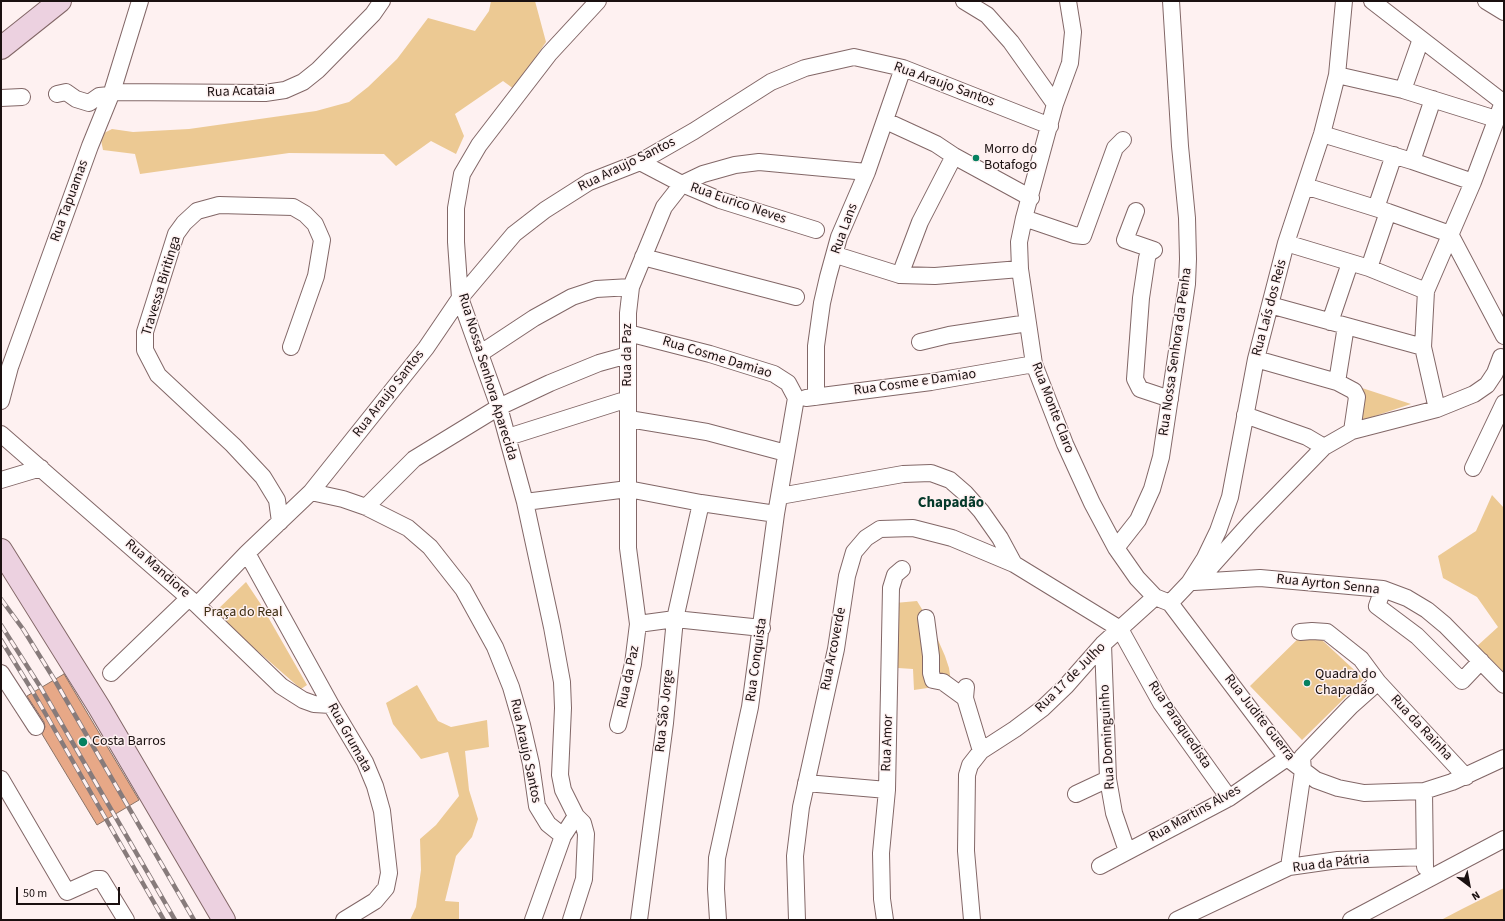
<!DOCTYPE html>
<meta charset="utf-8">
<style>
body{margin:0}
#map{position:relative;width:1505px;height:921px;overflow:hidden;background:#fef1f1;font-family:"Source Sans 3",sans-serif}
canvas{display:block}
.frame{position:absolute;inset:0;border:2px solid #1a1010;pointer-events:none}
.north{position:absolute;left:1449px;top:865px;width:40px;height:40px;-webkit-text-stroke:3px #fef1f1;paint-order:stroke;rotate:148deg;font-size:11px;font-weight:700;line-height:16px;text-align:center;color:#1a1010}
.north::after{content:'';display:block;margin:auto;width:14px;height:18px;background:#1a1010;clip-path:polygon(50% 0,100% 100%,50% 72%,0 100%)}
.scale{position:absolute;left:16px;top:887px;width:104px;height:18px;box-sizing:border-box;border:2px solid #1a1010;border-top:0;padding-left:5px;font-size:12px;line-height:14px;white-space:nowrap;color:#1a1010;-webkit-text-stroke:3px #fef1f1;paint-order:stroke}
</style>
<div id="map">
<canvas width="1505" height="921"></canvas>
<div class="frame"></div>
<div class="north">N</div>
<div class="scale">50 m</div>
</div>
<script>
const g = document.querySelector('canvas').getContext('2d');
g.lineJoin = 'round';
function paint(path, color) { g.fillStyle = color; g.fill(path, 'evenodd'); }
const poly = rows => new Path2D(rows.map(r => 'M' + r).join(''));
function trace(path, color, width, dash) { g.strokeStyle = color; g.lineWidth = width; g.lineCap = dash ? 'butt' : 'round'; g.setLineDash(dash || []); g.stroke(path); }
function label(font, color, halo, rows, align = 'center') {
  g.font = font + ' "Source Sans 3",sans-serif'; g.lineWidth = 3; g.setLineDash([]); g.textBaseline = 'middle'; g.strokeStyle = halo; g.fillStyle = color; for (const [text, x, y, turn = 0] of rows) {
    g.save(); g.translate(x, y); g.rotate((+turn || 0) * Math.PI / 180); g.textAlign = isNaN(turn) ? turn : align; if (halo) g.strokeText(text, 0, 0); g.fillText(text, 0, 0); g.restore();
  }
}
const green = poly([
 [491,1,535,1,546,42,514,89,503,81,455,114,464,136,456,154,431,141,396,166,384,154,289,153,140,174,135,154,103,150,100,135,112,129,133,132,189,129,316,111,349,102,368,87,397,59,428,18,475,31,489,11],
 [1362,388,1411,404,1354,423],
 [1492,495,1504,508,1504,676,1476,647,1498,627,1477,597,1443,578,1438,556,1476,531],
 [246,582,260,603,307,685,301,689,214,613],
 [917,601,931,624,945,656,949,668,951,682,941,686,914,690,913,669,898,668,895,603],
 [1309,628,1364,679,1302,740,1250,686],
 [417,685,438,721,451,727,487,720,489,747,465,751,469,790,478,819,472,837,456,856,445,901,459,902,459,920,410,920,416,907,421,870,420,839,436,825,459,796,448,752,421,759,393,724,386,703],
 [1504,888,1504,920,1441,920,1462,909]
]);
const building = poly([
 [64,674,139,800,97,825,42,734,45,727,44,722,27,696,64,674]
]);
const minor = poly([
 [964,1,987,15,1011,42,1055,104],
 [1068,1,1073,32,1070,63,1055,104,1024,218,1019,242,1020,269,1034,364,1065,444,1092,503,1116,548,1137,578,1155,597,1170,603,1287,758,1316,780,1338,788,1364,793,1424,791,1452,782,1504,758],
 [1372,1,1504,103],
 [1486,1,1504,12],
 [1337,75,1403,90,1496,119],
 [1403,90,1421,39],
 [112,92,265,93,285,90,303,82,318,70,373,14,382,1],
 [57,94,66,92,76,99,89,103,99,96,110,95],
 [1,98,22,97],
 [886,121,936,144,954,156,1031,198],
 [1322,134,1412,161,1473,182],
 [1412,161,1433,99],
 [640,162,682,184,720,200,816,230],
 [1305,186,1388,212,1450,234],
 [1376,208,1394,155],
 [1136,211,1125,240,1154,250],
 [1024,218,1074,235,1083,236,1115,148,1123,140],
 [1450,234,1504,336],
 [1286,243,1369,268,1426,291],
 [1154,250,1149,253,1147,258,1141,298,1135,379,1140,389,1170,399],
 [836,255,900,275,935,276,1020,269],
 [643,257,796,297],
 [1369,268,1388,212],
 [900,275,920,222,954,156],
 [1270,305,1423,347],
 [1330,322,1350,263],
 [628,333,710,354,774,374,788,383,796,398],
 [920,342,949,335,1028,323],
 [481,353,534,318,572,297,596,289,631,287],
 [1256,359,1337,382,1354,391,1357,397,1352,431],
 [1337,382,1346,326],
 [816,397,816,346,822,303,828,277,839,237,867,172,903,68],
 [806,398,931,382,1034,364],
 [1,401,10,367,90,146,112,92,140,1],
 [1437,409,1423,347,1426,291,1473,182,1503,102],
 [1245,415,1307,437,1324,447],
 [629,419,707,432,786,453],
 [1,434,197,605,281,686,303,700,314,704,331,705],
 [508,437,628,399],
 [1473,468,1504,403],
 [1,480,41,468],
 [311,492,343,499,366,507,408,528,430,547,463,589,495,647,511,687,522,725,531,764,537,806,548,824,563,836],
 [780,496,903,474,931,473,950,480,965,493,981,511,1000,538,1014,564,1120,629,1161,703,1229,798],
 [525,502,628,489,701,503,776,514],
 [366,507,414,459,499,407,550,383,599,363,628,355],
 [280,522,277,500,263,477,233,445,158,375,145,350,145,332,176,234,184,223,197,211,219,205,293,207,305,214,315,224,322,240,316,276,291,347],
 [1116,548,1138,520,1152,489,1161,457,1187,284,1188,259,1187,218,1180,146,1171,1],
 [247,553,331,705,365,762,375,786,382,811,389,873,386,888,375,901,344,920],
 [1200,579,1251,522,1324,447,1352,431,1437,409,1474,394,1487,385,1495,373,1501,357],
 [1194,582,1260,578,1383,589,1407,598,1427,610,1445,625,1504,685],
 [1383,589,1377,606,1417,636,1462,681,1481,661],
 [1170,603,1189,583,1205,558,1218,531,1230,497,1256,359,1286,243,1322,134,1333,91,1337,75,1344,1],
 [197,605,247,553,311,492,426,348,460,298,514,234,545,210,589,182,640,162,694,131,771,82,805,68,854,57,903,68,1050,126],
 [926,618,931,656,931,673,933,680,943,682,965,698],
 [638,624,675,619,762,628],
 [1300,632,1312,631,1327,632,1361,659,1378,682,1466,777],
 [1103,644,1108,779,1114,813,1127,851],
 [1,673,36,727],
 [111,673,189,598],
 [966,687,965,698,981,751],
 [618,725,633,664,638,624,628,548,628,313,631,287,664,207,682,184,703,174,735,165,759,162,867,172],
 [1,779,67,892,96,879,101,879,126,920],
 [806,783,887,790],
 [1424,791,1425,867],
 [1076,794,1108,779],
 [1100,866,1229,798,1287,758],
 [1289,867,1303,771,1302,757,1351,706,1378,682],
 [533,920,563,836,576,816],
 [571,920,584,879,586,834,583,823,576,816,563,790,560,775,563,708,562,682,552,627,525,502,499,407,460,298,456,242,456,208,462,174,479,145,549,54,598,1],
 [639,920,665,723,675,619,701,503],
 [718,920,716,889,717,858,750,707,776,514,796,398],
 [797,920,795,856,801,807,836,649,847,576,854,552,866,538,880,529,913,528,952,538,1014,564],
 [885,920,882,899,881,853,887,790,891,588,895,575,902,569],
 [972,920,966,851,967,775,970,765,981,751,1015,729,1043,708,1066,686,1103,644,1155,597],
 [1177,920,1289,867,1338,860,1424,857],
 [1351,920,1504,839]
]);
const secondary = poly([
 [1,48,60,1],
 [1,550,99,707,224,920]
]);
const rail = poly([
 [1,599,23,629,54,679,194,920],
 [1,625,41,688,175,920],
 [1,640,33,692,164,920]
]);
const markers = [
 [976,158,4,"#058160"],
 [1307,683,4,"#058160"],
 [83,742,5,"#058160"]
];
const streetNames = [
 ["Rua Araujo Santos",944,85,20],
 ["Rua Acataia",241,92,-2],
 ["Rua Araujo Santos",627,165,-26],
 ["Rua Tapuamas",70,201,-70],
 ["Rua Eurico Neves",738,204,19],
 ["Rua Lans",845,229,-70],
 ["Travessa Biritinga",162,286,-73],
 ["Rua Laís dos Reis",1270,308,-75],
 ["Rua Nossa Senhora da Penha",1176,352,-82],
 ["Rua da Paz",628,355,-90],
 ["Rua Cosme Damiao",717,358,17],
 ["Rua Nossa Senhora Aparecida",487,377,73],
 ["Rua Cosme e Damiao",915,383,-8],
 ["Rua Araujo Santos",389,394,-52],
 ["Rua Monte Claro",1052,408,69],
 ["Rua Mandiore",157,569,41],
 ["Rua Ayrton Senna",1328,585,6],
 ["Rua Arcoverde",834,649,-79],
 ["Rua Conquista",757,660,-82],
 ["Rua da Paz",629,677,-78],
 ["Rua 17 de Julho",1071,678,-45],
 ["Rua São Jorge",665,711,-84],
 ["Rua Judite Guerra",1259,718,52],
 ["Rua Paraquedista",1179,725,56],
 ["Rua da Rainha",1421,728,47],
 ["Rua Dominguinho",1108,737,-93],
 ["Rua Grumata",349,738,61],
 ["Rua Amor",888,743,-88],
 ["Rua Araujo Santos",525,751,78],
 ["Rua Martins Alves",1195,814,-29],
 ["Rua da Pátria",1331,864,-7]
];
const poiNames = [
 ["Morro do",984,150],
 ["Botafogo",984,166],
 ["Quadra do",1315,675],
 ["Chapadão",1315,691],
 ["Costa Barros",92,742]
];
const parkNames = [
 ["Praça do Real",243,613]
];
const neighbourhoodNames = [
 ["Chapadão",951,504]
];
paint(green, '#ecc993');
paint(building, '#e7a887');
trace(building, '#8a7367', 1);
trace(minor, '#826767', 18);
trace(secondary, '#826767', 24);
trace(minor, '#fff', 16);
trace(secondary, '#ecd1e0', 22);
trace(rail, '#877b7b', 4.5);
trace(rail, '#fef1f1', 3, [9]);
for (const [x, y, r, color] of markers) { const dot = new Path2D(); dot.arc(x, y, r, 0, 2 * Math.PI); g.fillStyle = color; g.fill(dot); trace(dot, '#fef1f1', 1.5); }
label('14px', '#1a1010', '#fef1f1', streetNames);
label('14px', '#1a1010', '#fef1f1', poiNames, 'left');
label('14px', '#3b2b10', '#fef1f1', parkNames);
label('bold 15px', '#04392a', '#fef1f1', neighbourhoodNames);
</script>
